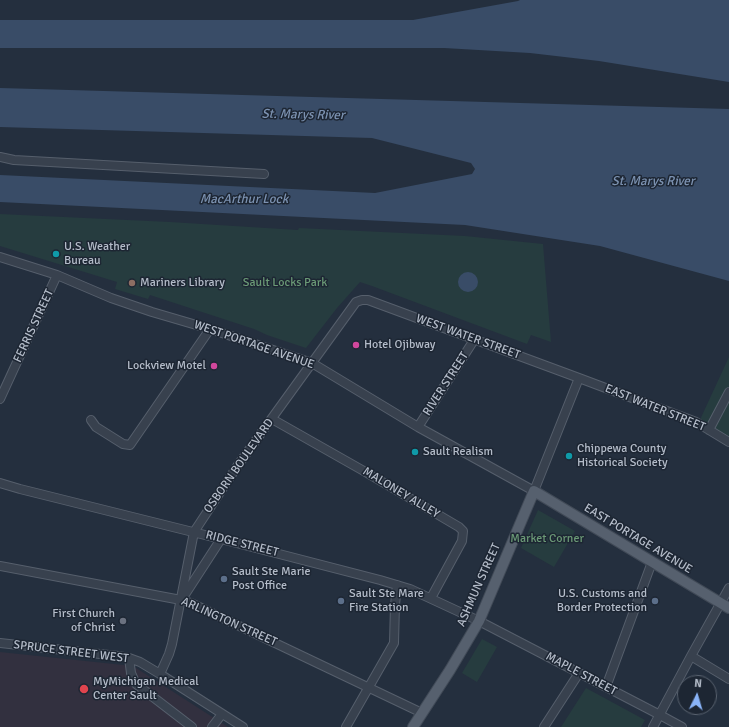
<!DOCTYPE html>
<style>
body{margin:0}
#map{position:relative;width:729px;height:727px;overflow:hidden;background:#242f3e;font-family:Signika,sans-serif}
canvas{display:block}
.north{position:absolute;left:677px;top:675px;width:40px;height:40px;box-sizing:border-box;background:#1d2633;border:1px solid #59626f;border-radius:50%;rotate:5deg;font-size:11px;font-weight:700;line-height:16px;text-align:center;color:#b4bcc9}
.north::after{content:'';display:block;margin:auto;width:14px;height:18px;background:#8ab4f8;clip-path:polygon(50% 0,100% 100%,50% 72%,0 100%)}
</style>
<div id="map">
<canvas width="729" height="727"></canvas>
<div class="north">N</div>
</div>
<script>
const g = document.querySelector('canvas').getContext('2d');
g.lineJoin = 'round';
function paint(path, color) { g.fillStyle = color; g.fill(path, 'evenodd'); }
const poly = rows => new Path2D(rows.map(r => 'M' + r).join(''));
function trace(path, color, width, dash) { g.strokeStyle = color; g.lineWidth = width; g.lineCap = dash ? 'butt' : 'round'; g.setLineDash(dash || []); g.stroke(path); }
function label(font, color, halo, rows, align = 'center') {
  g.font = font + ' Signika,sans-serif'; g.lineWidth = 3; g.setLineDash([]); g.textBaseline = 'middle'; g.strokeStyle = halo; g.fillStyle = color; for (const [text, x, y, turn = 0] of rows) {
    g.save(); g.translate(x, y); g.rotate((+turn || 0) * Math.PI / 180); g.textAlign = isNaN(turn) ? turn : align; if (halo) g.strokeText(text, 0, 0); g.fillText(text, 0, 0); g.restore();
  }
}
const medical = poly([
 [0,652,133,666,228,727,0,727]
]);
const green = poly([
 [0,214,170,222,298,230,299,228,465,236,543,244,551,342,531,335,527,344,372,286,360,282,337,308,306,348,267,335,254,329,150,295,148,299,115,289,117,282,0,246],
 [729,357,729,440,698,424],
 [538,510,575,531,554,567,521,548],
 [482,639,497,647,477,682,462,673],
 [586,688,645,720,641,727,561,727]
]);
const water = poly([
 [520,0,729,0,729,82,599,61,530,53,444,48,0,48,0,20,413,20,518,1],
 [0,88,729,109,729,281,600,246,465,225,0,202,0,175,375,193,472,174,475,169,471,163,372,138,0,127],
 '458 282a10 10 0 1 1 20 0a10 10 0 1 1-20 0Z'
]);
const minor = poly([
 [0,157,14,160,264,174],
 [0,257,57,275,111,298,152,312,210,329,312,363,418,427,534,491,579,378],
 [0,399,57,275],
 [272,419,362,470,459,527,463,531,462,541,431,598],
 [91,420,96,427,123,444,130,445,210,329],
 [418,427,474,340],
 [709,430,729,392],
 [0,483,20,489,221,539,380,580,410,589,479,621,660,715,682,727],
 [0,566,181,600,191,603,422,713],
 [184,596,221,539],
 [0,643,118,656,129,658,140,662,160,674,243,727],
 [691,656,729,679],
 [129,658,131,673,136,684,140,687,192,727],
 [160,674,169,654,172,644,194,532,238,465,356,302,362,300,368,300,579,378,696,422,729,442],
 [606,687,652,562],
 [212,727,222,714],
 [346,727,394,643,395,605,397,585],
 [544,727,579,673],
 [653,727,691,656,729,588]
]);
const major = poly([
 [413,727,450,670,479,621,534,491,729,608]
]);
const markers = [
 [56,254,4,"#0f9aa8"],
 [132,283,4,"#8d6e63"],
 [356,345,4,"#d1479c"],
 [214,366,4,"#d1479c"],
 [415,452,4,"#0f9aa8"],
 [569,456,4,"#0f9aa8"],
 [224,579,4,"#5c6f8a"],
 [341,601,4,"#5c6f8a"],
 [655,601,4,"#5c6f8a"],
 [123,621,4,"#6b7280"],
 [84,689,5,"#e0444e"]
];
const poiNames = [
 ["U.S. Weather",64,247],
 ["Bureau",64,261],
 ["Mariners Library",140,283],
 ["Hotel Ojibway",364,345],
 ["Lockview Motel",206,366,"right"],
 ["Chippewa County",577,449],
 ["Historical Society",577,463],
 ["Sault Realism",423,452],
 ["Sault Ste Marie",232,572],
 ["Post Office",232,586],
 ["Sault Ste Mare",349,594],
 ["Fire Station",349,608],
 ["U.S. Customs and",647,594,"right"],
 ["Border Protection",647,608,"right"],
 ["First Church",115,614,"right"],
 ["of Christ",115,628,"right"],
 ["MyMichigan Medical",93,682],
 ["Center Sault",93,696]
];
const parkNames = [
 ["Sault Locks Park",285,283],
 ["Market Corner",547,539]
];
const streetNames = [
 ["FERRIS STREET",34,326,-65],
 ["WEST WATER STREET",468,337,20],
 ["WEST PORTAGE AVENUE",254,345,19],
 ["RIVER STREET",446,384,-57],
 ["EAST WATER STREET",655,408,22],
 ["OSBORN BOULEVARD",239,466,-55],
 ["MALONEY ALLEY",401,493,31],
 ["EAST PORTAGE AVENUE",638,539,31],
 ["RIDGE STREET",242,544,14],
 ["ASHMUN STREET",479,585,-66],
 ["ARLINGTON STREET",229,622,24],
 ["SPRUCE STREET WEST",71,652,7],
 ["MAPLE STREET",581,674,28]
];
const waterNames = [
 ["St. Marys River",303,115,1],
 ["St. Marys River",653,182],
 ["MacArthur Lock",244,200]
];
paint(medical, '#32303f');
paint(green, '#263c3f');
paint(water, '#394c67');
trace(minor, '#565f6c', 10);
trace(major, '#414a57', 12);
trace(minor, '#38414e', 8);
trace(major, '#56606e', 10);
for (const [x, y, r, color] of markers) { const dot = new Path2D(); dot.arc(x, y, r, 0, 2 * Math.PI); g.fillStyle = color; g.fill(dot); trace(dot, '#1d2633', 1.5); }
label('12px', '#b4bcc9', '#1d2633', poiNames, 'left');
label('12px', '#6b9a76', '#1d2633', parkNames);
label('12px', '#b4bcc9', '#1d2633', streetNames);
label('italic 13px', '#7c92b1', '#1d2633', waterNames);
</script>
